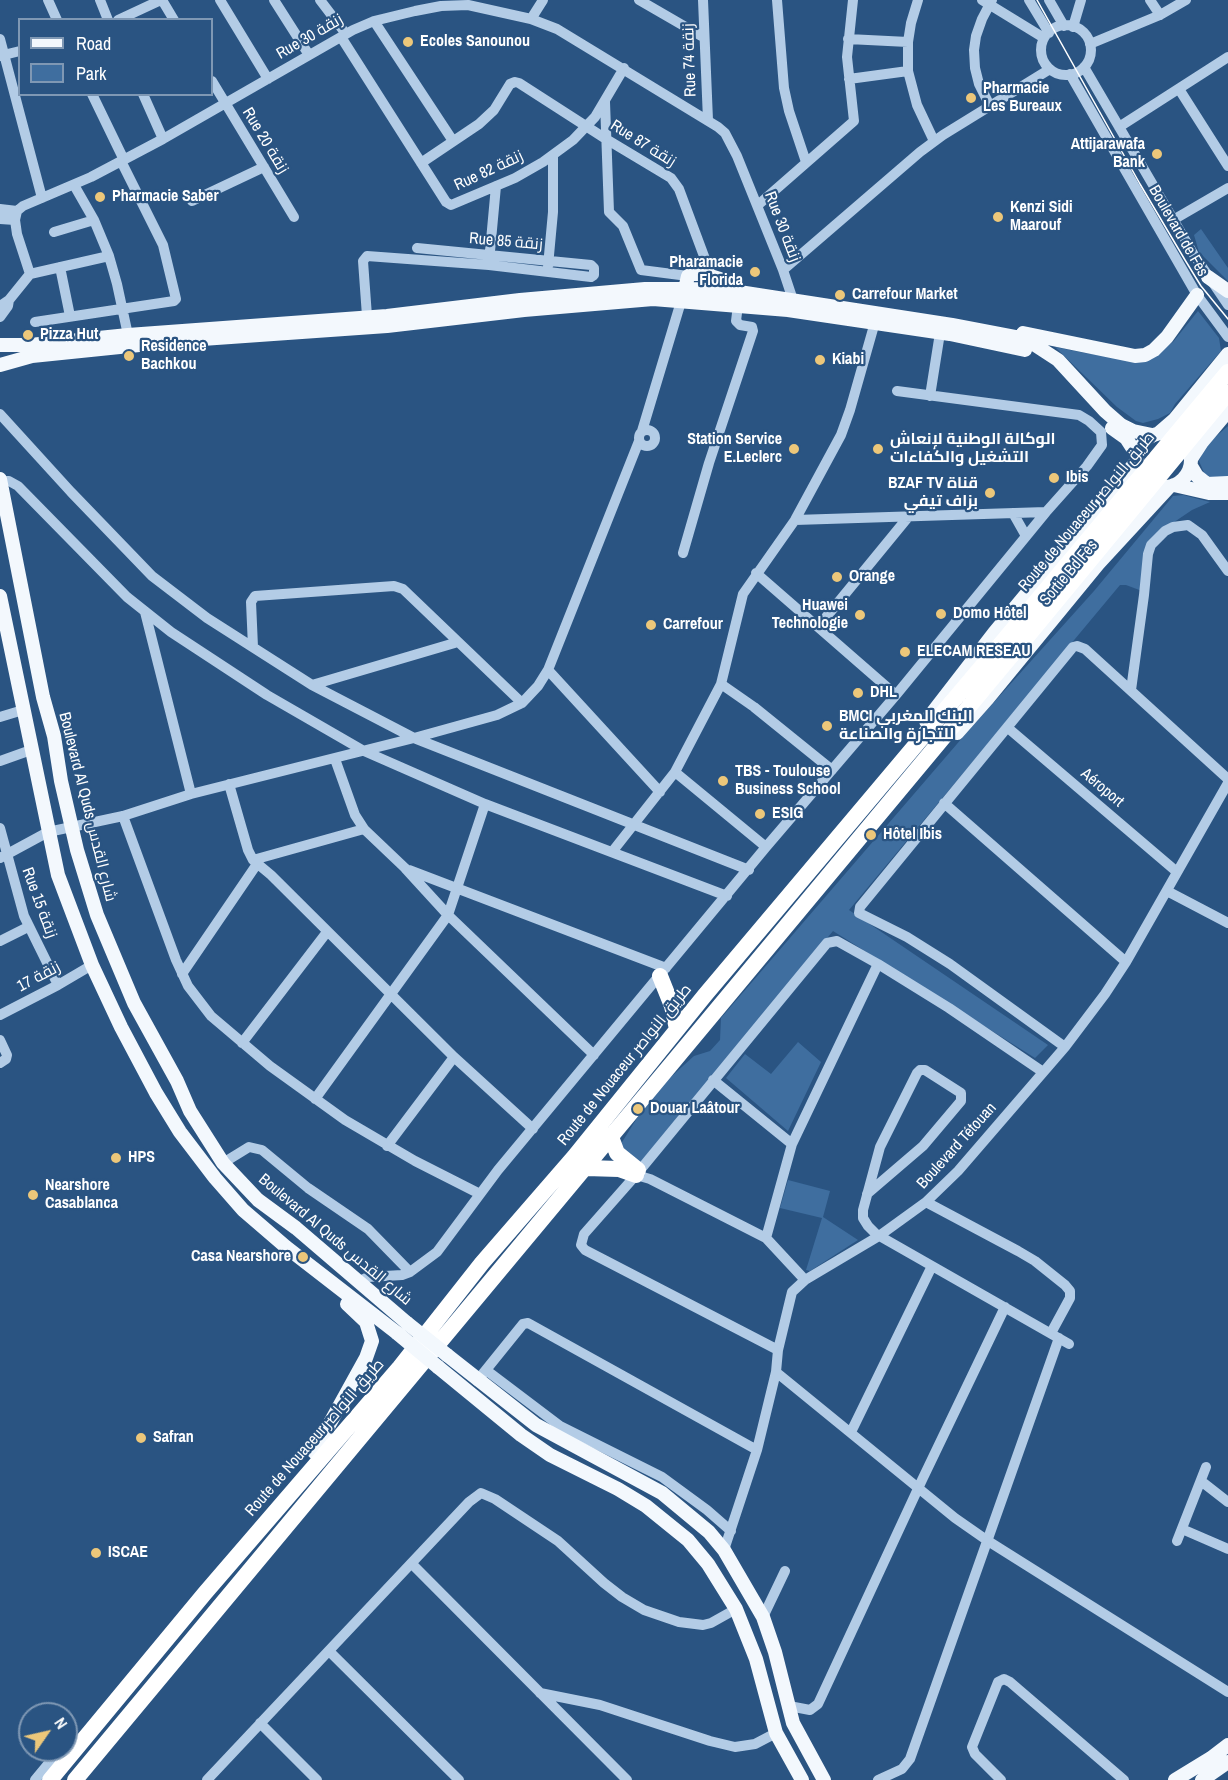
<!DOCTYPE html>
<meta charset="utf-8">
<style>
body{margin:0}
#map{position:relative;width:1228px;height:1780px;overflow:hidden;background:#2a5482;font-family:"Archivo Narrow",sans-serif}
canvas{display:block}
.legend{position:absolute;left:18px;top:18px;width:195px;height:78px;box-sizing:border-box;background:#2a5482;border:2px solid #7f98b4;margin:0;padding:8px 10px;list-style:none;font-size:18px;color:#fff}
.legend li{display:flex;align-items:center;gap:12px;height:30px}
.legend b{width:30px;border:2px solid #7f98b4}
.north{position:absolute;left:18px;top:1702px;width:60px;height:60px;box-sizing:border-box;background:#2a5482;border:2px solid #7f98b4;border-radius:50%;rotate:56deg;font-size:16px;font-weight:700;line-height:24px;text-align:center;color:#fff}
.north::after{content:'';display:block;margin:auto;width:21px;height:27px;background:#ecc77a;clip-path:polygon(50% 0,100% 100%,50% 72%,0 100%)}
</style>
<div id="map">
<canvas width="1228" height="1780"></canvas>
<ul class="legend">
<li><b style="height:8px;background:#f3f8fd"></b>Road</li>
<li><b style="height:16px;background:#3f6e9f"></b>Park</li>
</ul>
<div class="north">N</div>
</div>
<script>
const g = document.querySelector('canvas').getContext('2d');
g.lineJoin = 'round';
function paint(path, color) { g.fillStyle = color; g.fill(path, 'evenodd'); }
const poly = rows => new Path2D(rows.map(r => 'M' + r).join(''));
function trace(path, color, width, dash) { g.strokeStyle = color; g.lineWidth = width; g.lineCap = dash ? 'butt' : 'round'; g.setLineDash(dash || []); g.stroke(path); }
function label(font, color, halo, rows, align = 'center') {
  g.font = font + ' "Archivo Narrow",Cairo,sans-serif'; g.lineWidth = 4.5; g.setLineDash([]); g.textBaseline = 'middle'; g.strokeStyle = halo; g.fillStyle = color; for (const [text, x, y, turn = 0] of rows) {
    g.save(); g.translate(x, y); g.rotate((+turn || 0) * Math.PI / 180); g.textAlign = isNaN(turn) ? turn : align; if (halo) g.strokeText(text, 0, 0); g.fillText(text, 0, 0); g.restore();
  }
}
const green = poly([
 [1201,229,1228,268,1228,281,1199,252,1194,235],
 [1198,311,1219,338,1221,351,1175,404,1170,413,1158,419,1143,423,1136,421,1117,407,1055,347,1085,353,1143,361,1173,342],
 [1228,426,1228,478,1215,482,1205,475,1199,461,1206,445],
 [1183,495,1210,502,1192,510,1158,533,1142,591,1126,585,1120,585,849,910,1048,1045,1035,1058,833,931,639,1164,619,1147,652,1094,694,1056,710,1051,720,1040,721,1018,969,730,1094,591,1173,496],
 [798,1042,821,1062,788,1131,726,1078,745,1054,771,1074],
 [788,1180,830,1191,823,1217,858,1240,810,1271,806,1270,822,1218,780,1208]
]);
const minor = poly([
 [48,0,57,20],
 [100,0,108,20],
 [162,0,174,20],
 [220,0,268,79],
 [274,0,309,55],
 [320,0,346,34],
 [639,0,703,37],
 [703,0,708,120],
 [777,0,784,88,789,111,806,162],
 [918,0,911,23,908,42,908,71,917,105,934,141],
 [982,0,1044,38],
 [1029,0,1049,33],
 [1049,0,1064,26],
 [1150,0,1160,15],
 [531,19,543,0],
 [118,20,161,0],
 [374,21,453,141],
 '1041 50a25 25 0 1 1 50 0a25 25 0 1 1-50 0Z',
 [1073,27,1081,0],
 [341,37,446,202,451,205,515,178,543,162,573,140,595,117,624,68],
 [0,39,42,198],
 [848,39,908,42],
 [1090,44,1160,15,1186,0],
 [0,56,20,51],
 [1084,67,1194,255,1228,305],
 [1070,74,1197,295,1228,337],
 [849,79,908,71],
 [212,81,294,217],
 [1179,89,1228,166],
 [92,94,124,160],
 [143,94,163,139],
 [605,102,609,212,623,226,641,270,688,276],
 [990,106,979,84,975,68,974,50,976,36,982,19,992,0],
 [1119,127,1228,57],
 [421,163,479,124,494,110,510,84,515,82,519,83,606,139,671,178,679,189,711,275],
 [74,185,94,220,109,256,117,284,128,335],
 [192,201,264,167],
 [758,205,854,121,847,57,853,0],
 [0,209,17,211],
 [17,211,23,206,91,177,163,139,353,30,374,21,415,11,441,6,468,5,531,19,557,29,718,127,725,133,737,156,783,270,793,300],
 [17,211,15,220,17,234,30,274],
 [0,219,15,220],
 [1173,220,1228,188],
 [54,232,94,220],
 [489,262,496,186],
 [548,266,553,212,553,155],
 [60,267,70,316],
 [783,270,920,152,943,135,1050,69],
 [0,306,9,300,30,274,109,256],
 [367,316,363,261,367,256,489,265,591,277,594,275,594,268,591,265,417,248],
 [0,317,8,306,9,300],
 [35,322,174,301,176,299,163,245,121,161],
 [930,396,940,333],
 [0,414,71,492,152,576,207,618,312,685,414,738,749,870],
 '639 438a8 8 0 1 1 16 0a8 8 0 1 1-16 0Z',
 [642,431,683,295],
 [1,481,9,481,18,486,127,597,171,632,267,695,364,751,485,804,727,896],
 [1013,513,1026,536],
 [795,520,1046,512],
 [683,553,709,463,753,331,752,327,740,325,736,321,738,305],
 [756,573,896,695],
 [145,612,191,794],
 [818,627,909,516],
 [253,647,251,602,255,596,394,586,403,589,522,703],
 [548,670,660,792],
 [721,684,754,707,832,770],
 [312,685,458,642],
 [1131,690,1144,595,1148,554,1151,545,1165,531,1173,527,1188,525,1202,535,1228,571],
 [0,717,23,710],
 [1008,728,1177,872],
 [335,759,355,815,364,829,405,868,448,915,594,1055],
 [0,761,31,750],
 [675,772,766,847],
 [229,784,248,850,253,860,271,875,454,1057,533,1129],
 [944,803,1126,962],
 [123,816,176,960,188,986,211,1016,270,1066,345,1120,415,1161,480,1194],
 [0,828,24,916,58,985],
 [612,852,675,772,721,684,743,594,795,520,841,435,850,410,875,322],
 [0,858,48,832,123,816,191,794,414,738,497,715,522,703,538,686,548,670,639,441],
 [253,860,364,829],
 [409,870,666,968],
 [1167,891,1228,923],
 [0,941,28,927],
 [182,974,257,864],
 [0,1015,58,985,92,965],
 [0,1040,7,1055,6,1059,0,1063],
 [242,1043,327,932],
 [1065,1047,950,964,907,937,859,913,860,907,1073,647,1077,646,1085,649,1228,779],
 [713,1080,792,1144],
 [315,1099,448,915,485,804],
 [387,1146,454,1057],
 [223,1163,249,1147,262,1150,308,1188,368,1229,410,1272],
 [636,1175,650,1179,766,1238,805,1280],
 [867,1194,923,1146,961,1101,961,1093,925,1070,920,1070,917,1073,880,1147,863,1210,863,1218,868,1226,876,1234,1069,1344],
 [926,1202,1018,1251,1035,1261,1065,1285,1070,1291,1070,1298,1051,1333],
 [766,1238,792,1144,878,964],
 [360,1281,368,1277,402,1275,410,1272,437,1252,498,1170,766,847,896,695,1046,512,1087,466,1102,445,1101,432,1089,421,1079,415,897,391],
 [778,1350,585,1250,581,1245,584,1234,636,1175,827,943,837,941,878,964,949,1008,1043,1072],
 [486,1370,560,1426,662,1477,707,1510,731,1531],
 [776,1372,955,1518,988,1541,1228,1692],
 [477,1381,523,1324,528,1323,757,1450],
 [851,1432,932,1266],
 [1201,1481,1228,1502],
 [1182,1529,1228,1549],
 [1177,1541,1206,1467],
 [724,1550,757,1450,776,1372,778,1350,792,1292,805,1280,879,1236,926,1202,958,1171,1065,1047,1105,994,1126,962,1228,783],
 [412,1564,627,1780],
 [763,1617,785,1571],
 [329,1651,459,1780],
 [540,1693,600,1705,710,1741,735,1747,755,1744,776,1733],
 [789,1706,810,1710,818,1704,922,1480,1005,1307],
 [260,1723,317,1780],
 [35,1780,59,1751],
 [207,1780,469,1502,481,1493,495,1499,558,1541,604,1583,622,1597,644,1610,679,1622,703,1625,711,1623,736,1609],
 [878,1780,902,1769,910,1759,1059,1338],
 [1001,1780,975,1754,972,1747,998,1682,1004,1679,1010,1682,1124,1780]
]);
const major = poly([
 [1208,277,1228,291],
 [685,289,688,276,693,274,704,274,726,281,739,292],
 [1023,333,1135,356,1145,355,1154,350,1167,337,1197,295],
 [0,345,30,345,128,335,387,316,520,300,645,289,693,289,739,292,952,325,1020,338,1035,345,1058,360,1105,411,1121,425,1133,431,1152,435],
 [0,365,32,356,188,340,387,326,524,310,653,299,788,310,950,334,1025,350],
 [1112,428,1126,438,1137,455],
 [1160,432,1175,419,1228,354],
 '1137 460a27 27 0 1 1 54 0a27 27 0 1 1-54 0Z',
 [1191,459,1202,442,1228,411],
 [1191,466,1197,476,1207,484,1228,483],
 [0,479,43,697,54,736,61,781,77,850,97,915,134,1003,177,1081,190,1111,223,1163,258,1200,296,1228,407,1323],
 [1174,485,1209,493,1228,493],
 [0,596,58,875,92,965,121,1027,156,1093,180,1132,215,1178,243,1210,286,1247,397,1333],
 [926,721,994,633,1136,462],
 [957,733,988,698,1098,564,1169,487],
 [447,1355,536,1425,662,1493,709,1532,724,1550,763,1617,775,1652,793,1723,824,1780],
 [438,1367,521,1435,550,1455,618,1489,646,1506,688,1540,708,1564,736,1609,756,1659,776,1733,802,1780],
 [314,1452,366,1358,372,1341,366,1322,347,1304],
 [1175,1780,1211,1758,1228,1745],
 [1202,1780,1228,1762]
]);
const highway = poly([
 [660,976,672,1006,677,1029],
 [611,1137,617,1153,638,1170],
 [586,1168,619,1169,636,1175],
 [50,1780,205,1593,400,1367,482,1263,574,1157,705,995,1000,645],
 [75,1780,1012,655]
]);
const tram = poly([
 [1037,0,1140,184,1185,260,1201,286,1228,319]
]);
const majorBridge = poly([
 [407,1323,447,1355],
 [397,1333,438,1367]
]);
const highwayBridge = poly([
 [1000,645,1228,372],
 [1012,655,1228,393]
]);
const markers = [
 [408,42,6,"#ecc77a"],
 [971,98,6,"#ecc77a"],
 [1157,154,6,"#ecc77a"],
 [100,197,6,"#ecc77a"],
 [998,217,6,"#ecc77a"],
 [755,272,6,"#ecc77a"],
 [840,295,6,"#ecc77a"],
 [28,335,6,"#ecc77a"],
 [129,356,6,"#ecc77a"],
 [820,360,6,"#ecc77a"],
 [794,449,6,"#ecc77a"],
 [878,449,6,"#ecc77a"],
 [1054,478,6,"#ecc77a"],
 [990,493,6,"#ecc77a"],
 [837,577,6,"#ecc77a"],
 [941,614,6,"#ecc77a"],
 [860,615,6,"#ecc77a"],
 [651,625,6,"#ecc77a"],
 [905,652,6,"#ecc77a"],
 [858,693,6,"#ecc77a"],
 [827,726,6,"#ecc77a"],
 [723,781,6,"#ecc77a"],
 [760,814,6,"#ecc77a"],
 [871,835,6,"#ecc77a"],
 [638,1109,6,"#ecc77a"],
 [116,1158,6,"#ecc77a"],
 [33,1195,6,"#ecc77a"],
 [303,1257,6,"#ecc77a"],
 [141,1438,6,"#ecc77a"],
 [96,1553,6,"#ecc77a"]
];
const streetNames = [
 ["Rue 30 زنقة",310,37,-30],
 ["Rue 74 زنقة",690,60,-92],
 ["Rue 20 زنقة",265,141,59],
 ["Rue 87 زنقة",643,144,32],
 ["Rue 82 زنقة",489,171,-25],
 ["Rue 30 زنقة",782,227,69],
 ["Boulevard de Fès",1178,231,60],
 ["Rue 85 زنقة",506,242,5],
 ["Route de Nouaceur طريق النواصر",1087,512,-50],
 ["Sortie Bd Fès",1069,573,-50],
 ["Aéroport",1102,788,40],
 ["Boulevard Al Quds شارع القدس",87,807,76],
 ["Rue 15 زنقة",39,903,70],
 ["زنقة 17",39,977,-28],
 ["Route de Nouaceur طريق النواصر",625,1065,-51],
 ["Boulevard Tétouan",957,1146,-48],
 ["Boulevard Al Quds شارع القدس",335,1240,40],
 ["Route de Nouaceur طريق النواصر",315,1438,-49]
];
const poiNames = [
 ["Ecoles Sanounou",420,42],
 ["Pharmacie",983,89],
 ["Les Bureaux",983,107],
 ["Attijarawafa",1145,145,"right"],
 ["Bank",1145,163,"right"],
 ["Pharmacie Saber",112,197],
 ["Kenzi Sidi",1010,208],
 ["Maarouf",1010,226],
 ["Pharamacie",743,263,"right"],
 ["Florida",743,281,"right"],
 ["Carrefour Market",852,295],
 ["Pizza Hut",40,335],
 ["Residence",141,347],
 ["Bachkou",141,365],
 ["Kiabi",832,360],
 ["Station Service",782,440,"right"],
 ["E.Leclerc",782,458,"right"],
 ["الوكالة الوطنية لإنعاش",890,440],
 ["التشغيل والكفاءات",890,458],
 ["Ibis",1066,478],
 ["BZAF TV قناة",978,484,"right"],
 ["بزاف تيفي",978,502,"right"],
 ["Orange",849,577],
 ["Huawei",848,606,"right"],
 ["Technologie",848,624,"right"],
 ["Domo Hôtel",953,614],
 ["Carrefour",663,625],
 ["ELECAM RESEAU",917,652],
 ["DHL",870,693],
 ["BMCI البنك المغربي",839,717],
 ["للتجارة والصناعة",839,735],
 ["TBS - Toulouse",735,772],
 ["Business School",735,790],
 ["ESIG",772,814],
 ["Hôtel Ibis",883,835],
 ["Douar Laâtour",650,1109],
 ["HPS",128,1158],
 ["Nearshore",45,1186],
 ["Casablanca",45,1204],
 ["Casa Nearshore",291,1257,"right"],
 ["Safran",153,1438],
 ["ISCAE",108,1553]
];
paint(green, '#3f6e9f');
trace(minor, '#b3cce6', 10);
trace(major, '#f3f8fd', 14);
trace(highway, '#fff', 16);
trace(tram, '#fff', 1.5);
trace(majorBridge, '#f3f8fd', 14);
trace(highwayBridge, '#fff', 16);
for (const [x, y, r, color] of markers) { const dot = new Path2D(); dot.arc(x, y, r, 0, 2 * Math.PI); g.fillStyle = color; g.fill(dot); trace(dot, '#2a5482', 2); }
label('16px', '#fff', '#2a5482', streetNames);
label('bold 16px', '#fff', '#2a5482', poiNames, 'left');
</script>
